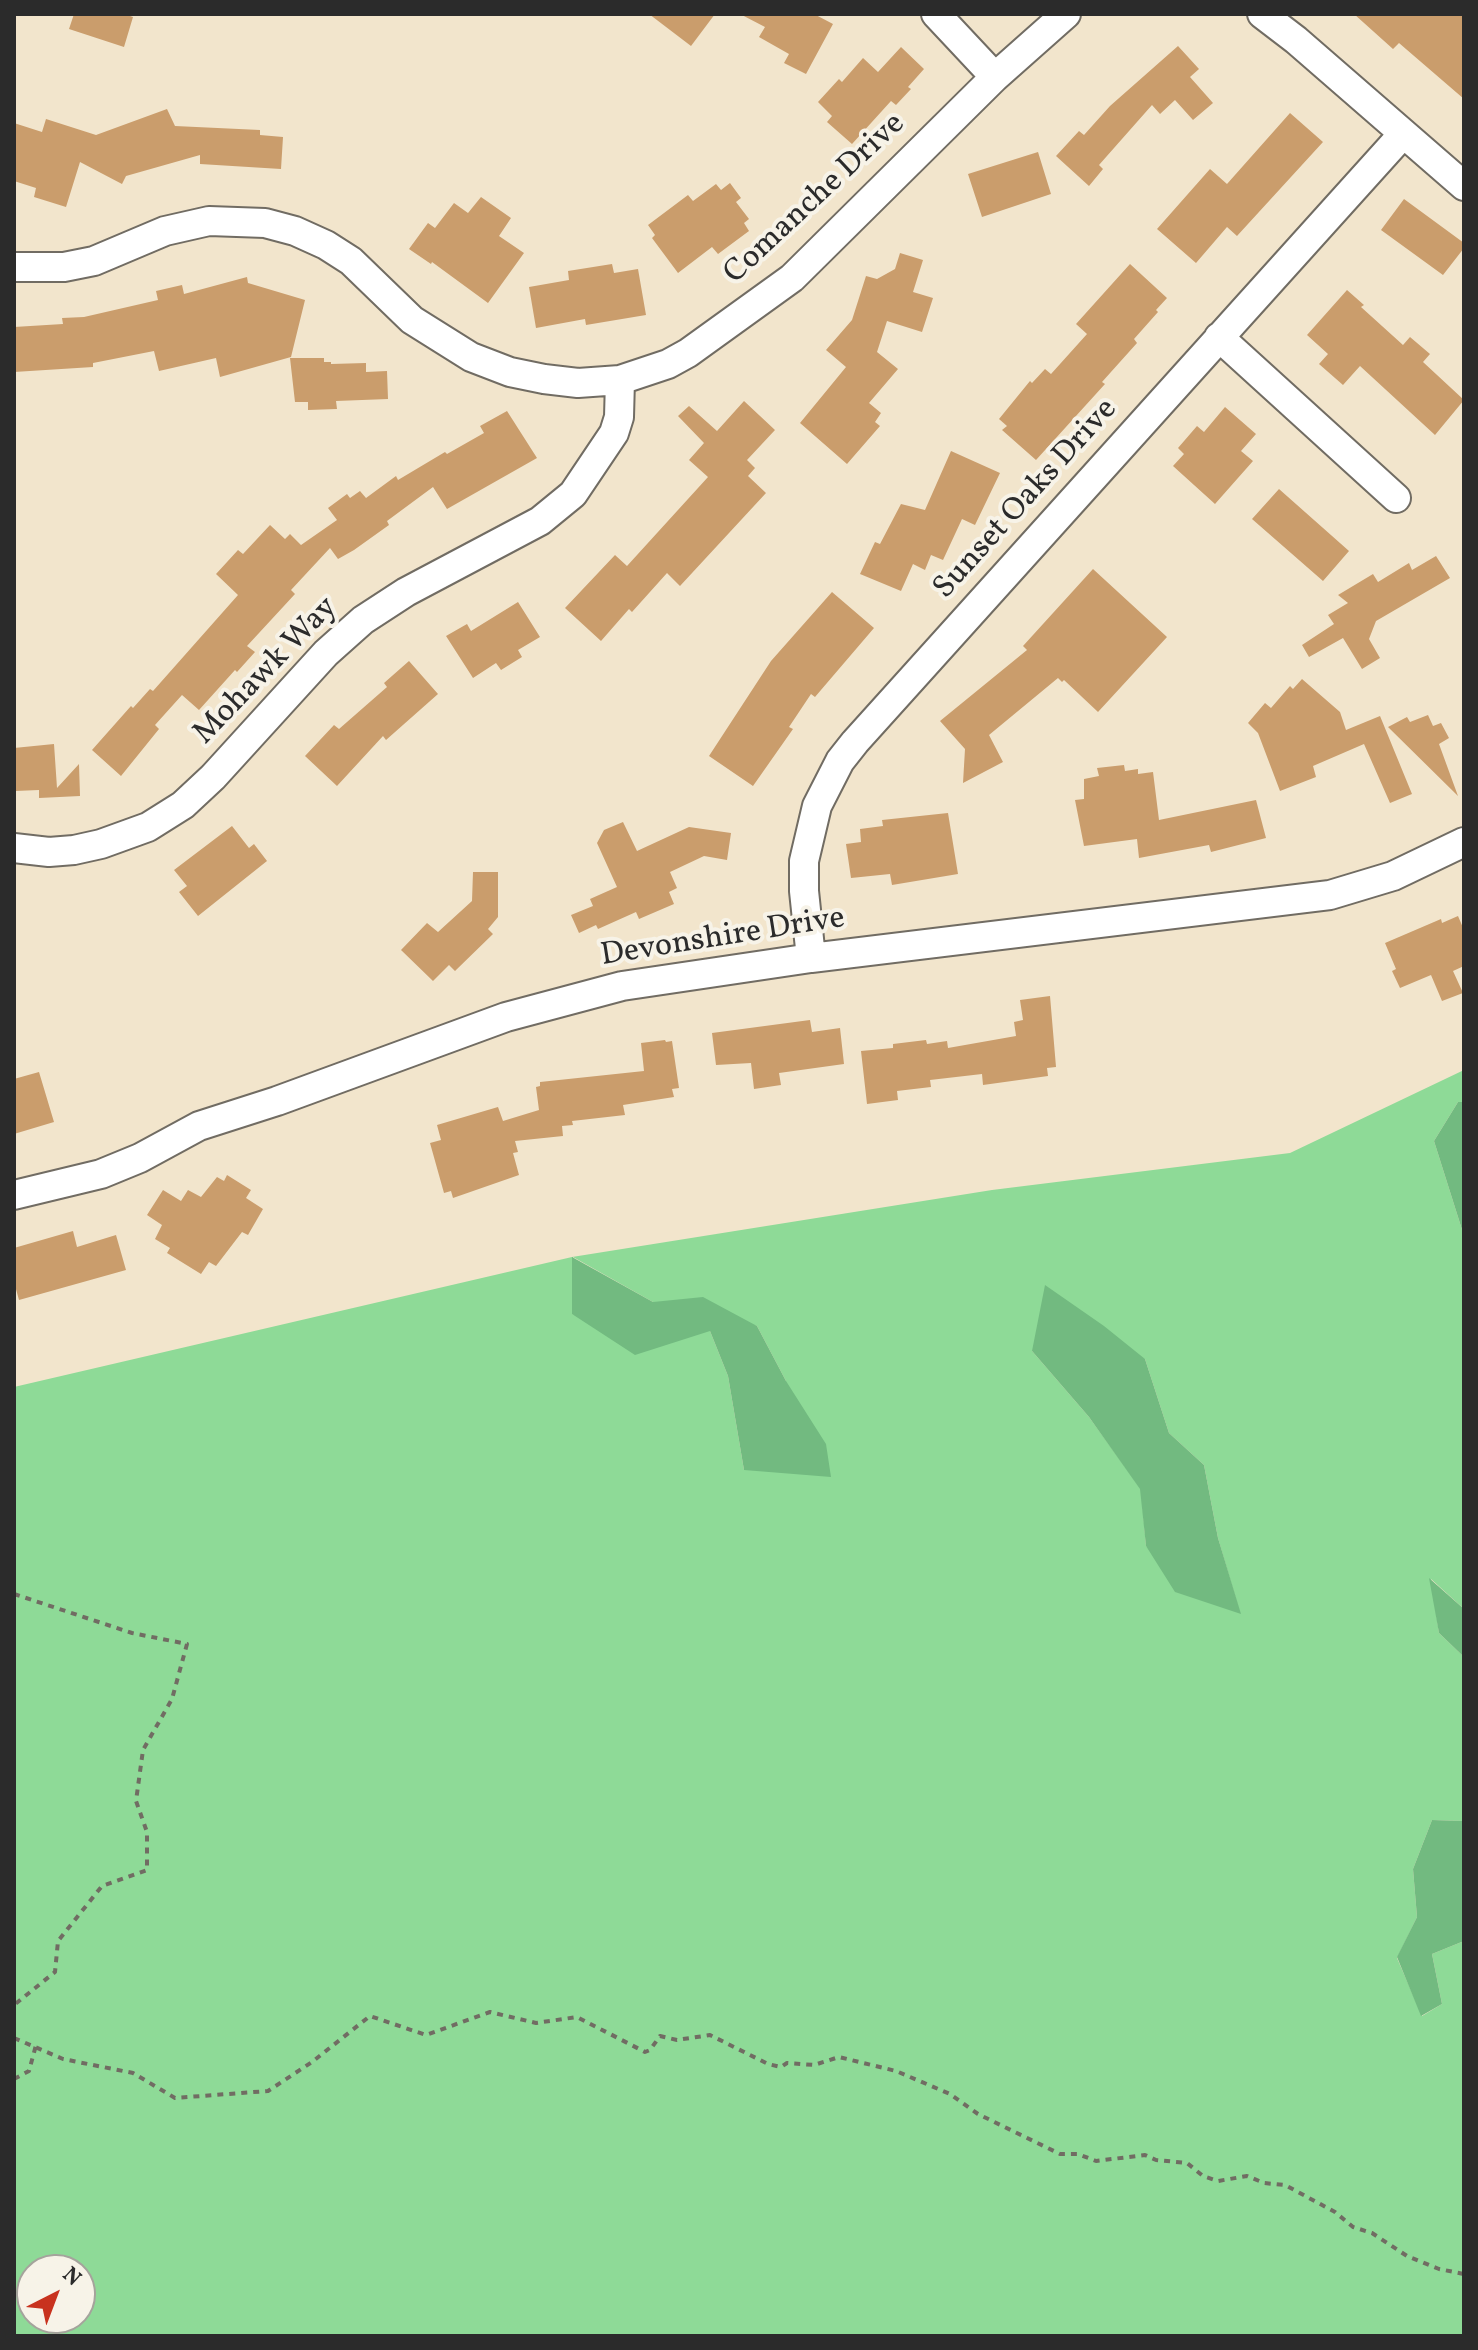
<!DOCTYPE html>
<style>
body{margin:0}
#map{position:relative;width:1478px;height:2350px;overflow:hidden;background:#f2e5cc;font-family:Vollkorn,serif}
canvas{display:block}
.frame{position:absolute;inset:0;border:16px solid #2b2b2b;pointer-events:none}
.north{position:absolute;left:16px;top:2254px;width:80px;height:80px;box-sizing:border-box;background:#f7f3e8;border:2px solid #a5a39c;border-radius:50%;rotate:42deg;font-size:22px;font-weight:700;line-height:32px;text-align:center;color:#2b2b2b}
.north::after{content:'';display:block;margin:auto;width:28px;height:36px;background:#c8321e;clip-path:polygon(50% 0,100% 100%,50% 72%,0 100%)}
</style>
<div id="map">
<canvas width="1478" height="2350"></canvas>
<div class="frame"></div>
<div class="north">N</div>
</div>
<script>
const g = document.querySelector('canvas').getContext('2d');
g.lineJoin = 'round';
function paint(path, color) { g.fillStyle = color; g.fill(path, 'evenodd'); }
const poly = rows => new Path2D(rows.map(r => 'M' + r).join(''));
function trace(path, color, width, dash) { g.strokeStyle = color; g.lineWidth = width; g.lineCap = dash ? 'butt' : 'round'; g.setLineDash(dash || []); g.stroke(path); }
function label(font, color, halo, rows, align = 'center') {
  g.font = font + ' Vollkorn,serif'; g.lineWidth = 8; g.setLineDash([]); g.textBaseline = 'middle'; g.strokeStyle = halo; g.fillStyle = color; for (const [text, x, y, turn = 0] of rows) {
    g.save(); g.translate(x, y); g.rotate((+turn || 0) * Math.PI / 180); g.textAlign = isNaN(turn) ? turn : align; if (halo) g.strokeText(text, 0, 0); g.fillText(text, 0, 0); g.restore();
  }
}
const green = poly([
 [1464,1070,1464,1102,1458,1102,1434,1141,1464,1236,1464,1609,1431,1579,1439,1633,1464,1657,1464,1821,1432,1820,1413,1869,1417,1917,1397,1958,1422,2016,1442,2004,1432,1954,1464,1941,1464,2336,14,2336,14,1387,572,1257,992,1190,1290,1153],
 [573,1257,653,1302,757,1326,786,1381,744,1470,728,1376,710,1331,572,1314],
 [1032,1351,1145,1359,1169,1433,1204,1465,1218,1538,1240,1613,1146,1546,1141,1489,1089,1417],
 [32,2270,80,2270,80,2318,32,2318]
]);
const forest = poly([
 [1458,1102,1464,1102,1464,1236,1434,1141],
 [572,1257,653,1302,703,1297,757,1326,786,1381,826,1444,831,1477,744,1470,728,1376,710,1331,635,1355,572,1314],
 [1045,1285,1104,1326,1145,1359,1169,1433,1204,1465,1218,1538,1241,1614,1175,1592,1146,1546,1140,1489,1089,1417,1032,1351],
 [1429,1578,1464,1609,1464,1657,1439,1633],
 [1432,1820,1464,1821,1464,1941,1432,1954,1442,2004,1421,2016,1397,1957,1417,1917,1413,1869]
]);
const building = poly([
 [74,14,124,14,133,17,124,47,69,29],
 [649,14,715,14,691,46],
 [740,14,814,14,833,24,806,74,784,63,789,54,759,37,765,27],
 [1354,14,1464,14,1464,99,1399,43,1393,49],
 [1178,46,1199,69,1190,77,1213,103,1193,120,1175,100,1160,114,1152,105,1099,165,1103,169,1089,186,1056,156,1079,131,1084,135,1110,106],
 [901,47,924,69,908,87,911,89,896,105,891,101,852,144,827,122,832,116,818,102,839,79,842,82,863,58,878,72],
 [167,109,175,126,260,130,260,135,283,137,281,169,200,164,200,155,126,176,122,184,80,162,66,207,34,197,36,188,14,181,14,123,42,132,46,119,96,135],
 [1290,113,1323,142,1237,236,1227,227,1196,263,1157,229,1210,169,1227,184],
 [1038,152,1051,194,982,217,968,174],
 [730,183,741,198,736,202,749,219,744,223,749,231,718,254,712,247,678,273,652,238,655,235,648,225,688,195,693,201,716,184,721,190],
 [481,197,511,218,499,236,524,253,488,303,432,262,431,264,409,249,428,223,435,228,454,203,468,213],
 [1404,199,1464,243,1464,248,1443,275,1381,230],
 [900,253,923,260,913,292,933,298,922,332,887,321,877,352,898,369,869,403,881,413,875,422,880,426,847,464,800,423,846,367,826,350,852,320,866,276,877,279,895,269],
 [612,264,614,273,638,269,646,315,586,325,585,319,536,328,529,287,569,280,568,271],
 [1130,264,1167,298,1156,310,1158,312,1134,339,1137,343,1102,382,1105,384,1036,460,1002,430,1007,426,999,419,1030,381,1032,383,1045,369,1051,374,1087,334,1076,324],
 [247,277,248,283,305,300,291,357,220,377,216,358,159,371,154,351,93,363,93,367,14,372,14,327,63,324,62,318,84,317,158,300,156,291,182,285,184,294],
 [1347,290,1364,305,1361,307,1403,345,1410,337,1430,354,1423,362,1464,400,1435,435,1360,366,1343,385,1319,364,1328,354,1307,335],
 [290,358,324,358,324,362,331,362,331,364,366,363,366,372,387,371,388,399,336,401,337,409,308,410,308,402,295,402],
 [744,401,775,430,747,460,755,468,748,476,766,493,680,586,667,573,632,612,629,609,601,641,565,608,615,555,627,566,708,477,689,460,704,443,678,416,689,406,717,431],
 [1225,407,1256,434,1241,451,1253,461,1215,504,1173,466,1184,454,1178,448,1197,426,1204,432],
 [507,411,537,458,447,509,433,487,387,521,389,525,354,550,338,559,330,548,291,590,295,594,247,646,255,652,237,672,235,670,199,710,182,695,155,725,159,729,121,776,92,750,131,706,133,708,150,689,153,691,238,595,216,574,238,550,243,554,270,525,285,539,290,534,301,545,337,520,328,508,347,494,350,498,360,491,366,498,396,476,398,480,445,452,447,454,484,433,480,426],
 [951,451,1000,473,975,525,962,519,943,560,931,555,925,570,913,564,901,591,860,574,875,542,880,544,901,504,925,510],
 [1279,489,1349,551,1323,581,1252,519],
 [1436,556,1450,578,1376,621,1369,639,1380,658,1362,669,1343,638,1309,657,1302,645,1334,624,1328,615,1348,603,1338,595,1373,574,1378,582,1409,563,1412,570],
 [1093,569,1167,637,1098,712,1064,680,1062,682,1058,678,989,735,1003,762,963,783,965,749,940,721,1027,650,1023,646],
 [832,592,874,628,815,697,811,694,789,727,793,729,753,786,709,756,771,661],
 [518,602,540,637,518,650,522,657,501,670,496,663,473,678,446,636,467,624,471,631],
 [409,661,438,694,386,740,383,736,337,786,305,756,334,725,339,729,387,687,384,683],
 [1302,679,1340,712,1346,730,1380,716,1412,794,1390,803,1364,744,1313,766,1316,777,1280,791,1258,733,1248,723,1265,703,1271,708,1290,686,1293,689],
 [1428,715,1433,726,1441,723,1449,738,1439,744,1458,796,1388,727,1407,717,1410,722],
 [54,744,57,788,79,764,80,796,39,798,39,790,15,791,14,748],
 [1124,765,1125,771,1138,769,1138,774,1153,772,1159,820,1256,800,1266,838,1211,852,1209,845,1139,858,1137,839,1084,846,1075,800,1084,799,1084,779,1099,776,1097,768],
 [948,813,958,874,892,885,890,874,851,878,846,844,861,842,860,829,883,826,882,820],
 [623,822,637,851,689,827,731,833,727,860,704,856,670,872,677,888,669,892,674,904,639,919,636,912,598,929,596,925,579,933,571,915,593,906,590,899,617,887,597,843,604,830],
 [232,826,249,848,254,844,267,861,198,916,179,892,187,886,174,870],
 [473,872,498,872,498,917,488,929,493,934,455,971,449,965,433,981,401,950,427,923,438,932,472,901],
 [1458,916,1464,930,1464,966,1453,971,1463,993,1442,1001,1431,975,1400,988,1392,971,1396,969,1385,943,1441,919,1442,923],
 [1050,996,1056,1067,1047,1068,1048,1076,983,1085,982,1074,930,1080,931,1087,897,1091,898,1100,867,1104,861,1051,893,1048,893,1044,926,1040,927,1044,947,1041,948,1048,1016,1036,1014,1022,1023,1020,1020,1000],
 [810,1020,812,1032,840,1028,844,1064,779,1073,781,1085,754,1089,751,1063,716,1065,712,1033],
 [665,1040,666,1042,672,1041,679,1088,672,1089,674,1097,623,1105,625,1115,572,1121,573,1125,562,1126,563,1136,515,1141,518,1152,513,1153,519,1175,453,1198,451,1191,444,1193,430,1143,441,1140,437,1125,498,1107,503,1121,539,1110,536,1087,540,1086,540,1082,644,1071,641,1043],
 [39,1072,54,1122,14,1134,14,1079],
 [227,1175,251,1190,246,1198,263,1209,248,1235,242,1232,216,1266,209,1262,201,1274,167,1253,170,1248,155,1239,162,1225,147,1215,163,1190,181,1201,188,1190,201,1197,217,1177,224,1181],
 [73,1231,77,1247,116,1235,126,1270,19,1300,14,1282,14,1248]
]);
const path = poly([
 [14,1594,132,1633,187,1644,172,1699,143,1750,136,1801,147,1832,147,1870,102,1886,58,1941,55,1972,14,2005],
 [14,2038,63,2059,133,2073,175,2098,268,2091,312,2062,370,2016,426,2035,490,2012,536,2023,577,2017,645,2052,650,2050,660,2036,677,2040,710,2035,768,2064,781,2067,787,2063,814,2065,839,2057,896,2071,950,2094,978,2114,1060,2154,1078,2154,1096,2161,1145,2155,1156,2160,1187,2163,1203,2176,1218,2181,1247,2176,1264,2183,1285,2185,1335,2212,1353,2227,1372,2233,1407,2256,1439,2269,1464,2274],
 [14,2079,29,2071,36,2045]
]);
const minor = poly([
 [936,14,995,77],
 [1262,14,1296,40,1464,186],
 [14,267,64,267,94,261,165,231,209,221,265,223,295,231,326,245,351,261,412,320,471,357,510,372,544,379,578,383,620,380,668,364,688,353,792,278,995,77,1066,14],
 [1219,337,1396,498],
 [14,848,49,852,74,850,101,844,148,827,183,805,213,777,326,653,363,620,406,592,540,521,573,494,614,433,619,417,620,380],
 [811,958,804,891,804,861,817,806,840,761,855,742,1403,134],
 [14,1195,101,1174,140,1158,199,1126,277,1101,506,1017,622,986,811,958,1330,895,1393,876,1464,842]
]);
const streetNames = [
 ["Comanche Drive",816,200,-43],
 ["Sunset Oaks Drive",1027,500,-48],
 ["Mohawk Way",267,672,-46],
 ["Devonshire Drive",723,939,-9]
];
paint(green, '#8eda97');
paint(forest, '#72ba80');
paint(building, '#ca9d6c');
trace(minor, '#716c63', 32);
trace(path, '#716c63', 4, [6, 6]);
trace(minor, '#fff', 28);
label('32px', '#2b2b2b', '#f7f3e8', streetNames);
</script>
